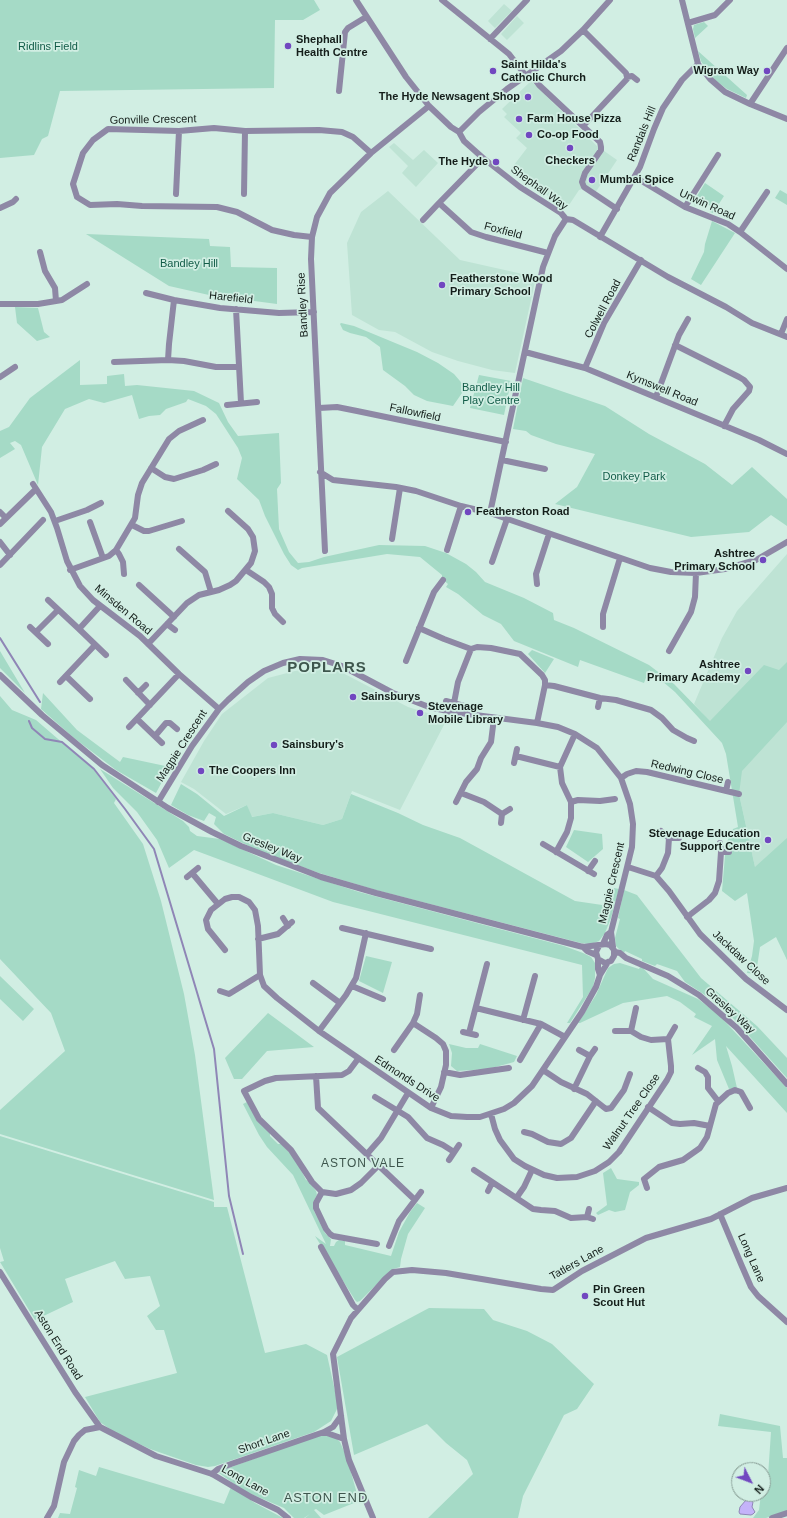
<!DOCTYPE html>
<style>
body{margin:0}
#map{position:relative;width:787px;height:1518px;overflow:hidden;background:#d1eee3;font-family:Arial,sans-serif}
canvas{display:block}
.north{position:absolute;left:731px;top:1462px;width:40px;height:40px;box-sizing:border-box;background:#d1eee3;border:1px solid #859b93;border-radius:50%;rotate:132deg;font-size:11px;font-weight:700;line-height:16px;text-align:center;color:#141e1a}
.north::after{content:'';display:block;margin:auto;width:14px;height:18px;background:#7147c0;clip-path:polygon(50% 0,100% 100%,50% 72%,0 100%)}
</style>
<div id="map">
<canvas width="787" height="1518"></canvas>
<div class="north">N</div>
</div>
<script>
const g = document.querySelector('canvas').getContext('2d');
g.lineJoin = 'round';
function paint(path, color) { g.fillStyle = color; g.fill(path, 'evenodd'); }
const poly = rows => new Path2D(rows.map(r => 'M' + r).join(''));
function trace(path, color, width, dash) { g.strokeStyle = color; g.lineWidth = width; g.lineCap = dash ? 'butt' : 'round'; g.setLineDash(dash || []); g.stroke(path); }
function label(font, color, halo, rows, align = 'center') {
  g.font = font + ' Arial,sans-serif'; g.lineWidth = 3.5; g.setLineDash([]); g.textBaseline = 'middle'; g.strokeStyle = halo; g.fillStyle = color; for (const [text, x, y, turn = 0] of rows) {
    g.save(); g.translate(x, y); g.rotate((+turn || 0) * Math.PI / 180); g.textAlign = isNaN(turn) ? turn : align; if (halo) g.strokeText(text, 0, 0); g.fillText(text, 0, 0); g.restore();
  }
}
const built = poly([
 [504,4,512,11,495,28,488,21],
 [517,16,524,23,507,40,501,34],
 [531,81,597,146,617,160,593,196,583,189,579,190,567,208,523,180,511,169,527,148,516,138,521,133,504,117,507,114,502,109],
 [394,143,413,160,424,150,438,163,416,187,402,173,408,166,389,147],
 [388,191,460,260,536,277,515,373,492,370,458,361,432,352,395,332,379,330,352,315,347,243,361,212],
 [787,554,787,960,755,867,739,794,732,746,694,704,722,638,737,611],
 [316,668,337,670,408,707,447,719,400,810,352,791,342,819,323,825,273,813,251,817,247,805,226,814,194,789,181,782,204,741,222,714,268,678,295,671]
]);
const green = poly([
 [0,0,314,0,320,10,303,20,275,20,274,88,60,91,48,136,42,139,34,155,0,158],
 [704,22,708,26,695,38,693,29,694,25],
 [698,51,747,95,746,98,727,89,711,77,701,61],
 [705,183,724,196,713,213,710,212,711,206,697,201,695,206,693,201,693,198,697,196],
 [780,190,787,194,787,205,775,198],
 [712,221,735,233,701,285,691,279,704,252,705,244],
 [86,234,209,239,210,246,230,247,231,267,277,268,277,304,209,295,169,286],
 [15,307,38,308,44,332,50,337,37,341,17,323],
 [341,323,354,326,417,352,438,363,454,374,460,381,463,385,462,393,453,406,427,401,414,395,405,386,383,370,380,347,366,337,350,333,343,330,340,324],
 [80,360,80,385,107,384,107,376,124,374,125,386,137,385,194,391,219,403,228,422,238,436,279,433,281,483,277,489,279,529,289,552,298,563,309,562,324,557,379,545,425,546,446,553,466,564,476,572,485,582,524,598,553,613,554,620,574,628,649,665,674,684,710,721,764,665,779,670,787,662,787,722,742,771,739,794,755,867,787,838,787,960,776,937,760,947,756,974,747,973,752,956,754,941,747,893,735,901,722,891,726,844,733,829,738,827,726,754,722,743,675,692,649,670,644,683,580,660,578,667,514,641,501,624,483,615,458,594,446,587,448,584,442,579,442,575,420,557,387,554,302,568,298,570,291,565,284,554,265,516,259,500,237,479,242,458,238,448,216,414,206,406,188,399,186,402,166,409,160,415,149,416,139,419,132,395,104,403,89,399,65,409,42,447,38,485,21,445,15,441,10,443,15,449,0,458,0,431,9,427,30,398],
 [479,375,511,381,504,415,470,408],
 [523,378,605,406,649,434,705,464,732,485,752,467,787,499,787,526,771,515,749,532,691,537,555,504,577,487,595,454,556,444,531,435,526,431,513,429],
 [0,650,0,651,25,693,0,668],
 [532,650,554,659,545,673,528,654],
 [43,693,77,730,120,762,123,757,170,767,156,793,116,770,74,738,41,709],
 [0,696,12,710,36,720,94,770,116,799,114,803,143,844,161,901,184,994,195,1055,214,1200,0,1134,0,1110,65,1051,51,1013,0,959],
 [100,769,183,821,189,827,190,831,197,836,220,839,276,865,359,892,564,946,583,953,591,957,595,963,595,978,593,987,570,1023,567,1023,583,997,582,965,333,902,194,850,169,868,157,840,137,812,113,788],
 [181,784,197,794,224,816,247,805,252,817,273,813,323,825,342,819,351,794,398,813,423,825,460,838,575,901,609,906,614,888,619,889,611,918,605,933,599,941,591,944,581,943,376,890,319,873,257,850,224,834,214,824,216,817,209,813,204,821,188,815,171,805],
 [574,830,602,834,603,849,588,862,566,847],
 [624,890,637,895,701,978,757,1026,787,1058,787,1078,732,1017,708,997,685,982,677,971,657,964,655,966,642,961,642,959,625,951,624,953,619,949,616,946,615,938,620,919,618,918],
 [366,956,392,962,383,993,359,981],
 [620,963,639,969,640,967,643,968,653,979,698,999,718,1014,787,1088,787,1113,726,1046,732,1066,737,1088,729,1089,717,1060,715,1039,692,1055,712,1026,694,1017,696,1014,680,1002,667,996,623,1003,580,1023,578,1023,596,995,608,968,614,964],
 [0,976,34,1009,23,1021,0,999],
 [268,1013,314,1047,267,1051,242,1079,234,1079,225,1058],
 [449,1044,466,1048,478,1048,480,1044,517,1056,514,1062,488,1069,457,1071,451,1066,452,1053],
 [247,1102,257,1121,270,1133,270,1136,278,1144,281,1144,291,1154,301,1168,301,1170,306,1180,309,1181,316,1191,317,1195,313,1203,314,1211,325,1233,331,1239,330,1246,334,1246,336,1242,339,1240,345,1241,345,1245,391,1256,399,1232,410,1212,417,1203,425,1208,408,1234,401,1259,400,1267,393,1269,385,1276,360,1301,357,1302,355,1300,315,1236,326,1244,293,1175,267,1147,259,1135,243,1104],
 [0,1136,214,1202,214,1207,227,1207,265,1353,306,1344,327,1355,337,1400,337,1409,331,1421,314,1432,215,1466,208,1467,196,1465,150,1449,114,1432,100,1422,85,1397,177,1373,164,1330,156,1330,147,1316,160,1306,150,1276,125,1279,115,1261,65,1279,73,1302,35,1320,0,1262,4,1261,0,1248],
 [611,1168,617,1179,639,1182,639,1185,630,1192,625,1210,615,1212,609,1210,598,1215,596,1213,607,1205,603,1173],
 [429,1308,484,1309,493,1320,527,1331,552,1344,594,1384,577,1409,564,1415,523,1496,518,1518,428,1518,473,1474,467,1460,446,1443,427,1424,354,1455,337,1357],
 [720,1414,780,1426,783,1458,787,1458,787,1511,766,1518,753,1518,759,1510,761,1494,763,1494,763,1483,768,1476,771,1432,718,1426],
 [317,1436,330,1436,336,1438,340,1442,347,1458,359,1501,324,1515,316,1509,314,1510,321,1518,305,1518,310,1514,304,1518,294,1518,284,1508,244,1491,219,1473,223,1470],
 [99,1467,224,1504,231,1487,255,1503,283,1518,58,1518,60,1513,70,1514,77,1488,75,1487,79,1470,96,1476]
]);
const water = poly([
 [749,1499,753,1502,752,1507,755,1512,753,1514,751,1515,740,1514,739,1512,740,1507,746,1500,749,1499]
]);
const stream = poly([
 [0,638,40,702],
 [29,721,32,728,45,739,62,742,94,769,125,809,154,849,214,1049,229,1196,243,1254]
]);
const minor = poly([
 [356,0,406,77,429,106,451,127,459,132,464,141,483,158,520,187,561,213,566,219,573,220,668,277,726,307,752,323,787,337],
 [442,0,509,54,526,76],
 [682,0,698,64,710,79,725,92,750,104,787,119],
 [688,23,715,15,730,0],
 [490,39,527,0],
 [530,73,539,85,600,142,601,147,601,150,585,173,582,182,584,187,617,209],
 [627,77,632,76,637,80],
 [339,91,345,32,348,28,366,17],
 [750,104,787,48],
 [583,126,627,79,627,77,626,73,583,30],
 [459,132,479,112,507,89,561,51,583,30,610,0],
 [483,158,439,203,471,232,486,237,548,253],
 [635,177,685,207,728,224,740,232,787,269],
 [176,194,179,131],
 [244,194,245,131],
 [685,207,718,155],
 [0,208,13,202,16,199],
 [423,220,439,203],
 [740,232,767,192],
 [312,237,294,235,272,230,237,212,217,207,142,206,117,204,90,205,77,197,73,184,83,153,93,140,108,129,179,131,214,128,245,131,319,130,342,132,353,137,371,153],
 [600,237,640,167,654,129,663,108,682,80,698,64],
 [40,252,45,271,55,288,56,301],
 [146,293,174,300,220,308,279,313,314,312],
 [0,304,38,304,62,300,87,284],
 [236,309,241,403],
 [781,334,787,319],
 [675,345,739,377,744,380,750,387,749,391,733,409,724,426],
 [525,352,585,368,759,440,787,454],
 [168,360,169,344,174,300],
 [114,362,168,360,184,361,216,367,239,367],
 [585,368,604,323,641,260],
 [0,377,15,367],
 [656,397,679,335,688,319],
 [227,405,257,402],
 [319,408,337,407,357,411,506,442],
 [502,460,545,469],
 [151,468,165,477,174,479,203,470,216,464],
 [320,472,333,480,396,487,416,491,461,506,490,513,650,568,671,572,696,573,725,569,756,560,787,542],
 [33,484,51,512,57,528,67,561,80,586,93,600,140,636,179,674,219,709],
 [0,512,6,518],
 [490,513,543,267,555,236,566,219],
 [55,521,87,510,101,503],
 [90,522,103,558],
 [0,524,36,489],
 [132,525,144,531,149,531,182,521],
 [392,539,400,488],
 [0,542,10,555],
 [179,549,205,572,211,592],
 [116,550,119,554,123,562,124,574],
 [447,550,461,506],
 [325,551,311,259,312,237,317,217,330,193,371,153,429,106],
 [492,562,507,519],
 [0,565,43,520],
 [70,570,109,556,116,550,135,518,138,495,142,483,169,439,179,431,203,420],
 [246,570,264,582,269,587,272,594,272,608,275,614,283,622],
 [537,584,536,574,549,534],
 [139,585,174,617],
 [48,600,79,629,100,606],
 [167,624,175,630],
 [30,627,48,644],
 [603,627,603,614,620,558],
 [419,628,444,639,471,649,477,647,491,648,520,654,542,675,545,680,545,685],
 [79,629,106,655],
 [36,632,58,610],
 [148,644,187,603,199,595,219,590,230,585,236,581,251,563,255,551,253,537,248,529,228,511],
 [669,651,691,612,695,597,696,573],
 [406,661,434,592,443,580],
 [0,675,42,715,102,765,168,808,212,832,241,846,321,877,376,893,583,947,606,944,610,945,614,950,614,956,611,961,605,963,598,959,596,952,599,946],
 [66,676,90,699],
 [126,680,150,705],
 [60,682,95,645],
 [138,693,146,685],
 [446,701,464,706],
 [454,703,458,682,471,649],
 [598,707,600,698],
 [137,719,162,743],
 [537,723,545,685,554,686,600,698,616,700,651,710,662,718,673,730,687,738,694,741],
 [129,727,179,674],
 [155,736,166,723,170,723,177,729],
 [516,756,560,767],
 [514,763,517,749],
 [621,778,627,774,636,771,647,772,739,794],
 [726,791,728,782],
 [461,793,484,802,502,814,501,823],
 [158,802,192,746,219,709,228,700,248,682,264,671,283,663,300,659,323,660,342,666,393,693,429,707,452,712,537,723,558,727,575,734,597,748,621,778,630,804,633,824,632,847,611,932,613,947],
 [456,802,466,782,477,769,481,758,491,742,494,718],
 [571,802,578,800,600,801,615,799],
 [502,814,510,809],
 [669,838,679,838],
 [543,844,594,874],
 [556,852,567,832,571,818,571,802,562,783,560,767,575,734],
 [721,852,729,852],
 [628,867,656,876,669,891,700,934,746,979,787,1010],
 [588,871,595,861],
 [192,873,218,904],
 [656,876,662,868,668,853,669,838,661,831],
 [187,877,198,868],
 [687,917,709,900,715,893,719,881,721,852,720,843],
 [283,918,288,926],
 [342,928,431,949],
 [258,939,278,934,292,922],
 [603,944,607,935,611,932],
 [583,947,587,951,596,955],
 [225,950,208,929,206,920,211,910,225,899,232,897,239,897,249,902,255,910,258,926,260,975,264,986,277,998,319,1031,431,1108,451,1116,467,1117,480,1117,504,1109,514,1103,532,1086,582,1012,596,987,600,975,608,962],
 [615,952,620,953,626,958,668,976,699,995,737,1028,787,1084],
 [598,959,598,969,600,975],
 [313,983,340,1003],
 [352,986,383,999],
 [220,991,229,994,260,975],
 [476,1008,541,1024,565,1037],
 [523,1020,535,976],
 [413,1023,436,1038,443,1044,446,1051,446,1065,441,1087,431,1108],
 [319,1031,346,995,356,978,366,933],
 [615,1031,631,1031,641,1037,651,1040,668,1039],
 [631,1031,636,1008],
 [463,1032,476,1035],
 [469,1033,487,964],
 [394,1050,413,1023,417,1014,420,995],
 [579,1050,590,1056],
 [358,1059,349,1071,342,1075,276,1078,265,1081,244,1091,259,1119,291,1150,312,1182,322,1192,336,1194,351,1190,361,1183,379,1165],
 [520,1060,541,1024],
 [698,1068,705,1072,708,1077,708,1088,718,1101],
 [543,1070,561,1082,587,1094,606,1109,611,1108,624,1090,630,1074],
 [444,1072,460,1075,509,1068],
 [316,1076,318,1108,415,1200],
 [574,1089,590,1056,595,1049],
 [375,1097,408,1117,427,1138,443,1145,454,1152],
 [648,1107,672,1123,680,1124,694,1123,710,1126],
 [491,1114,495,1129,500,1140,514,1159,525,1166,544,1175,557,1178,577,1177,595,1171,609,1162,619,1152,667,1080,671,1072,671,1066,668,1039,675,1027],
 [524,1132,532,1134,548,1142,561,1144,571,1138,596,1101],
 [367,1154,381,1138,408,1093],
 [449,1160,459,1145],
 [474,1170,533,1209,541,1210,555,1211,571,1218,587,1217,593,1219],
 [644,1179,659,1167,683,1160,700,1148,707,1137,716,1104,728,1093,735,1090,741,1092,750,1108],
 [644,1179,647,1188],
 [488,1191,492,1183],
 [322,1192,316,1203,316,1208,326,1229,330,1234,333,1236,377,1244],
 [517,1197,524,1187,532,1170],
 [720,1214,741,1264,751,1287,758,1296,787,1322],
 [587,1217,589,1209],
 [389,1246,399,1221,421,1192],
 [321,1247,353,1305,357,1309],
 [0,1272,75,1392,100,1427],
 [100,1427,156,1456,212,1474,251,1497,278,1510,288,1518],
 [324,1432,344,1439],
 [212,1474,218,1469,231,1464,324,1432,333,1427,341,1416],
 [47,1518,54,1506,64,1462,74,1441,79,1435,85,1430,100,1427],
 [373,1518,349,1460,344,1439,333,1354,351,1318,385,1279,393,1272,412,1270,446,1273,541,1289,553,1290,582,1271,646,1238,711,1219,752,1198,787,1188],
 [772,1518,787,1513]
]);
const markers = [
 [288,46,4,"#7147c0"],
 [493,71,4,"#7147c0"],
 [767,71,4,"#7147c0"],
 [528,97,4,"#7147c0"],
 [519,119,4,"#7147c0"],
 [529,135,4,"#7147c0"],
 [570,148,4,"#7147c0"],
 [496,162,4,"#7147c0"],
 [592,180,4,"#7147c0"],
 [442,285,4,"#7147c0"],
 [468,512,4,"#7147c0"],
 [763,560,4,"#7147c0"],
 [748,671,4,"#7147c0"],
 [353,697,4,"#7147c0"],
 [420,713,4,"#7147c0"],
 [274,745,4,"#7147c0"],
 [201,771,4,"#7147c0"],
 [768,840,4,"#7147c0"],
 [585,1296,4,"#7147c0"]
];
const poiNames = [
 ["Shephall",296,40],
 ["Health Centre",296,53],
 ["Saint Hilda's",501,65],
 ["Catholic Church",501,78],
 ["Wigram Way",759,71,"right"],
 ["The Hyde Newsagent Shop",520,97,"right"],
 ["Farm House Pizza",527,119],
 ["Co-op Food",537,135],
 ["Checkers",570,161,"center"],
 ["The Hyde",488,162,"right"],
 ["Mumbai Spice",600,180],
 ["Featherstone Wood",450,279],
 ["Primary School",450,292],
 ["Featherston Road",476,512],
 ["Ashtree",755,554,"right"],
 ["Primary School",755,567,"right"],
 ["Ashtree",740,665,"right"],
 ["Primary Academy",740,678,"right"],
 ["Sainsburys",361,697],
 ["Stevenage",428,707],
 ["Mobile Library",428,720],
 ["Sainsbury's",282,745],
 ["The Coopers Inn",209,771],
 ["Stevenage Education",760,834,"right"],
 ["Support Centre",760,847,"right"],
 ["Pin Green",593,1290],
 ["Scout Hut",593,1303]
];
const parkNames = [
 ["Ridlins Field",48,47],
 ["Bandley Hill",189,264],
 ["Bandley Hill",491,388],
 ["Play Centre",491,401],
 ["Donkey Park",634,477]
];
const streetNames = [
 ["Gonville Crescent",153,120,-1],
 ["Randals Hill",642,134,-68],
 ["Shephall Way",539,188,36],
 ["Unwin Road",707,205,24],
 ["Foxfield",503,231,15],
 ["Harefield",231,298,6],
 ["Bandley Rise",303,305,-93],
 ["Colwell Road",603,309,-62],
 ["Kymswell Road",662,389,22],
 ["Fallowfield",415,413,12],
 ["Minsden Road",123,610,40],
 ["Magpie Crescent",182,746,-57],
 ["Redwing Close",687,772,13],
 ["Gresley Way",272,848,22],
 ["Magpie Crescent",612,883,-77],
 ["Jackdaw Close",741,958,43],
 ["Gresley Way",730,1011,42],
 ["Edmonds Drive",407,1079,33],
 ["Walnut Tree Close",632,1112,-55],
 ["Long Lane",751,1258,66],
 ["Tatlers Lane",577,1263,-29],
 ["Aston End Road",58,1345,58],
 ["Short Lane",264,1442,-19],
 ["Long Lane",245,1481,29]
];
const neighbourhoodNames = [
 ["ASTON VALE",363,1164]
];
const quarterNames = [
 ["ASTON END",326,1498]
];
const districtNames = [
 ["POPLARS",327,668]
];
paint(built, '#bee3d4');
paint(green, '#a5dac6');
paint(water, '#c4b3f9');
trace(water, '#8f86b6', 1);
trace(stream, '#8f86b6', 2);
trace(minor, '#8e88a5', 6);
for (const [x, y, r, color] of markers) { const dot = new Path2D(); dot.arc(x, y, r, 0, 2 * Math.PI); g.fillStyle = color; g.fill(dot); trace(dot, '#d1eee3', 1.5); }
label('bold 11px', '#141e1a', '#d1eee3', poiNames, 'left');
label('11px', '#125c48', '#d1eee3', parkNames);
label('11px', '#141e1a', '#d1eee3', streetNames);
g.letterSpacing = '1px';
label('12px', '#3e564d', '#d1eee3', neighbourhoodNames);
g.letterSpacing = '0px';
g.letterSpacing = '1px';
label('13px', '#3e564d', '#d1eee3', quarterNames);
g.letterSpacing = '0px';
g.letterSpacing = '1px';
label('bold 15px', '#3e564d', '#d1eee3', districtNames);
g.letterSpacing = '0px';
</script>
